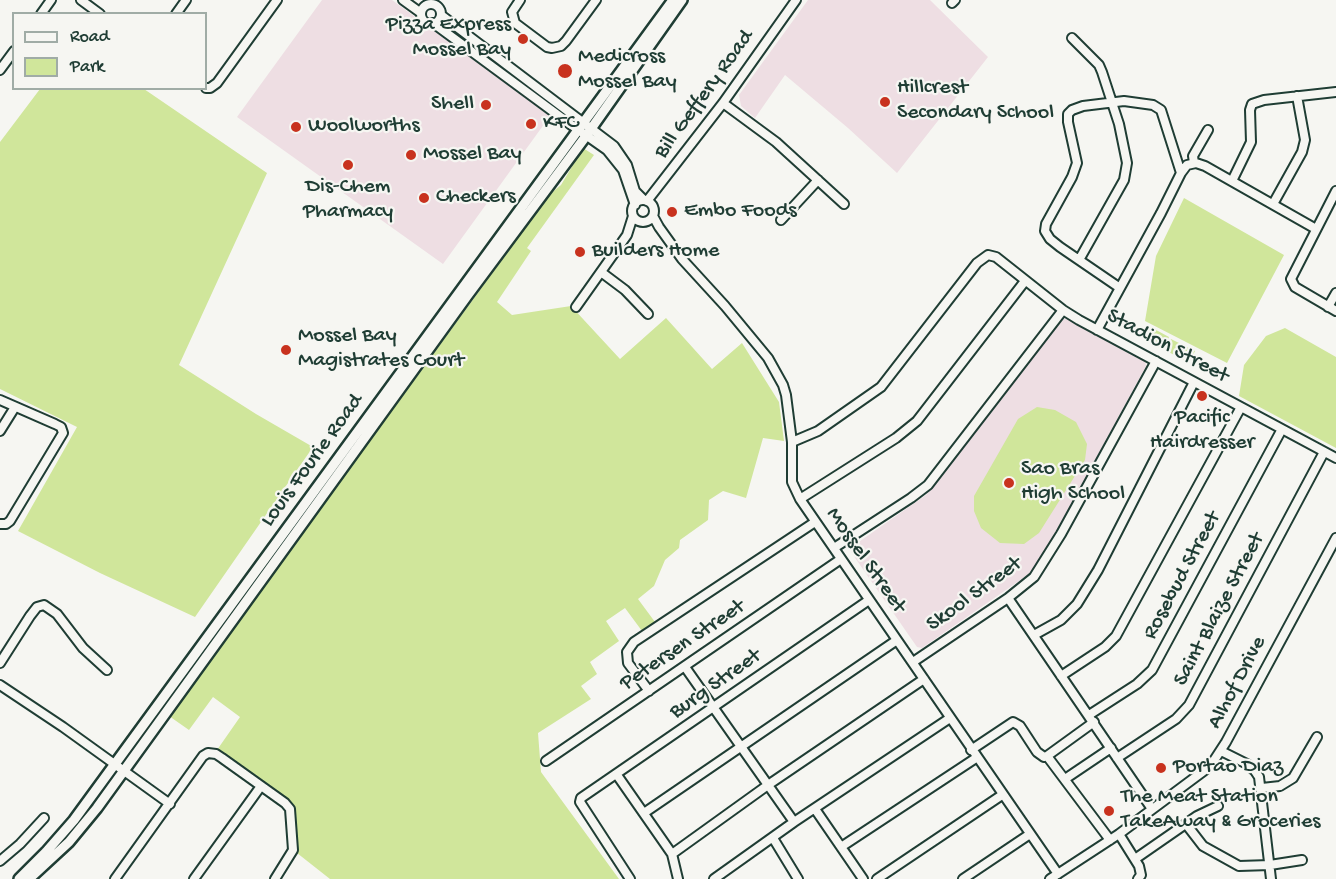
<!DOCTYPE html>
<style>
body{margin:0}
#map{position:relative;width:1336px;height:879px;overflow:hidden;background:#f6f6f2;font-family:"Gochi Hand",sans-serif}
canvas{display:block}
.legend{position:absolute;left:12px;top:12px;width:195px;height:78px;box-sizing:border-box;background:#f6f6f2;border:2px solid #a0aca6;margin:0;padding:8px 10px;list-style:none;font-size:18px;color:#1f3d34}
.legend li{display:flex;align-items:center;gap:12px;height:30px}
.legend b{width:30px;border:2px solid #a0aca6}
</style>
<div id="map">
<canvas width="1336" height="879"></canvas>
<ul class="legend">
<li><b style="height:8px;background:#f6f6f2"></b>Road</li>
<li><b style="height:16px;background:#d0e69b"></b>Park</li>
</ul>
</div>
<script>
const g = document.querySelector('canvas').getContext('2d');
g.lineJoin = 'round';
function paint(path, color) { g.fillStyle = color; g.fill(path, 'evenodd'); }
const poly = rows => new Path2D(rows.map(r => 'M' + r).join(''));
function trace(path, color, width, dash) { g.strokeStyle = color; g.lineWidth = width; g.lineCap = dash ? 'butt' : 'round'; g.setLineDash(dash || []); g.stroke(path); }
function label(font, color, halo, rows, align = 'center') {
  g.font = font + ' "Gochi Hand",sans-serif'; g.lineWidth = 4.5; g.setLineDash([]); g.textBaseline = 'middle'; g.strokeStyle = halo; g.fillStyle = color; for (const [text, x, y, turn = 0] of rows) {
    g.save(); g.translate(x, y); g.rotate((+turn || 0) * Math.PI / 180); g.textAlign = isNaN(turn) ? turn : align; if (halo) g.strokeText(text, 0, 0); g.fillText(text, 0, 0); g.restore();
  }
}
const built = poly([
 [322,0,392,0,550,116,443,264,237,117],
 [808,0,930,0,988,57,897,173,848,128,785,75,755,118,741,106,739,95],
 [1067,318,1145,361,1146,366,1040,562,1029,574,922,648,917,647,851,552,853,546,926,495,1061,320]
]);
const green = poly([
 [40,89,144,89,267,173,179,365,256,414,313,447,195,617,100,573,18,531,77,427,0,389,0,142],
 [583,148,594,155,527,248,531,251,497,302,512,315,571,306,620,359,666,318,712,369,742,343,779,402,784,441,763,438,746,498,723,491,709,500,708,520,680,540,679,548,665,560,654,586,638,599,655,622,642,631,625,608,606,621,619,641,590,662,597,674,581,686,591,699,538,733,541,772,619,879,330,879,297,853,292,804,217,750,240,717,213,697,189,730,169,716,550,194,561,185],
 [1184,198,1284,255,1227,363,1145,321,1156,256],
 [1147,325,1169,337,1163,350,1141,337],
 [1285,328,1336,357,1336,448,1239,396,1244,365,1266,336],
 [1171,339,1195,351,1189,363,1165,350],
 [1037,407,1055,410,1076,422,1087,444,1085,460,1039,533,1024,544,1000,543,981,528,974,511,974,496,1018,419]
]);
const minor = poly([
 [81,0,100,14],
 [403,0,421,13],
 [520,0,512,12,515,23,547,47,552,48,561,46,566,41,596,0],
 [952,3,955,0],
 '421 14a10 10 0 1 1 20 0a10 10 0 1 1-20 0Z',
 [41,14,51,0],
 [176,14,186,0],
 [441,15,614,146,627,165,635,191,644,200],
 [433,23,570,124,607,150,623,170,635,205],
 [1072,38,1099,65,1102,72,1119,124,1127,163,1124,180,1079,260],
 [0,70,14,51],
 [206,88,210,88,217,83,277,0],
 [723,103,776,142,844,204],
 [1194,163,1193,156,1208,130],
 [1181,173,1187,165,1196,163,1205,166,1316,229],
 [1232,181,1251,142,1250,110,1252,104,1264,100,1336,92],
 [1336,191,1291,279,1295,287,1336,311],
 '632 211a11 11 0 1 1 22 0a11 11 0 1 1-22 0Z',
 [647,201,723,103,796,0],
 [1273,204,1302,152,1305,140,1297,96],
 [653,216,659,227,682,259,725,306,768,358,783,385,786,395,792,442,792,482,800,499,1058,874],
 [781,220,818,180],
 [601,272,625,290,648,314],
 [576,307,627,235,633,216],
 [1328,307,1336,293],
 [1097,330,1161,213,1181,173,1161,110,1153,105,1124,101,1083,106,1072,110,1068,114,1068,122,1077,163,1072,177,1046,224,1045,231,1050,239,1060,247,1120,288],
 [0,400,55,424,61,427,63,433,10,521,6,524,0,524],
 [0,431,15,407],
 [792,442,818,431,881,387,977,263,988,255,996,257,1063,310,1079,320,1336,458],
 [800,499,896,438,917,421,1025,281],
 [834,548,911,498,928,485,1063,310],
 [1008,598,1152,809],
 [1034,635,1061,620,1077,604,1098,570,1194,382],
 [913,662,1008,598,1034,577,1061,534,1156,361],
 [0,663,30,616,37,607,44,605,57,614,83,648,107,670],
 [685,667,794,822],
 [1061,676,1105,647,1116,636,1241,407],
 [0,685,63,727,170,804],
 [649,691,628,663,627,652,634,642,815,522],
 [1089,715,1137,684,1152,670,1282,429],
 [971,750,1013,722,1020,726,1037,752,1044,757,1047,756,1094,722],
 [1221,751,1247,764,1255,771,1259,777,1271,879],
 [1047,756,1110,840],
 [1117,758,1176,719,1189,705,1324,452],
 [546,761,841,559],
 [617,775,672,854,678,879],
 [1065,779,1111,748],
 [1262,788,1280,786,1293,778,1317,737],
 [815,809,863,879],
 [644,813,897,640],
 [1186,824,1203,846,1239,866,1270,865,1302,860],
 [1119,834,1139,866,1141,875,1138,879],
 [773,838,798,879],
 [841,847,976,758],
 [672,854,768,785,924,679],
 [1135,859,1197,816,1218,806],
 [0,861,20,844,44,818],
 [115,879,203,756,208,753,216,754,222,758,285,803,290,809,293,850,275,879],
 [194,879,261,786],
 [630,879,580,802,581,798,869,600],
 [714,879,794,822,950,718],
 [877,879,1002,795],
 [963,879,1030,834],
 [1050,879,1119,834,1205,770,1213,762,1226,742,1336,538]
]);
const major = poly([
 [19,879,46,852,74,820,673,0],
 [29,879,69,842,97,808,467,296,586,136,682,0]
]);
const markers = [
 [523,39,6,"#c8321e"],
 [565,71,8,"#c8321e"],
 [885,102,6,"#c8321e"],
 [486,105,6,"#c8321e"],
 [531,124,6,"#c8321e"],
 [296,127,6,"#c8321e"],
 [411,155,6,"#c8321e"],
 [348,165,6,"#c8321e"],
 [424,198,6,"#c8321e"],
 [672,212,6,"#c8321e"],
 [580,252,6,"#c8321e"],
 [286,350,6,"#c8321e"],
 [1202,396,6,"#c8321e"],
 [1009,483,6,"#c8321e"],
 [1161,768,6,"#c8321e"],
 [1109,811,6,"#c8321e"]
];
const poiNames = [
 ["Pizza Express",511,26,"right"],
 ["Mossel Bay",511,51,"right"],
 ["Medicross",578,58],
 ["Mossel Bay",578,83],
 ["Hillcrest",897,89],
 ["Secondary School",897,114],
 ["Shell",474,105,"right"],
 ["KFC",543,124],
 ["Woolworths",308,127],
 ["Mossel Bay",423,155],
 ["Dis-Chem",348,188,"center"],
 ["Pharmacy",348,213,"center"],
 ["Checkers",436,198],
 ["Embo Foods",684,212],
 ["Builders Home",592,252],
 ["Mossel Bay",298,337],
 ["Magistrates Court",298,362],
 ["Pacific",1202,419,"center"],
 ["Hairdresser",1202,444,"center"],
 ["Sao Bras",1021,470],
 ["High School",1021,495],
 ["Portao Diaz",1173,768],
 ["The Meat Station",1121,798],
 ["TakeAway & Groceries",1121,823]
];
const streetNames = [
 ["Bill Geffery Road",705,95,-54],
 ["Stadion Street",1167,347,28],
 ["Louis Fourie Road",313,461,-54],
 ["Mossel Street",865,561,55],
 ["Rosebud Street",1183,576,-62],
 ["Skool Street",975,595,-36],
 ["Saint Blaize Street",1220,610,-62],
 ["Petersen Street",683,646,-34],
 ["Alhof Drive",1238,683,-62],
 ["Burg Street",716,685,-35]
];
paint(built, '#eedee3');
paint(green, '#d0e69b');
trace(minor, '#1f3d34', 12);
trace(major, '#1f3d34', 14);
trace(minor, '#f6f6f2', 8);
trace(major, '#f6f6f2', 9);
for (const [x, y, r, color] of markers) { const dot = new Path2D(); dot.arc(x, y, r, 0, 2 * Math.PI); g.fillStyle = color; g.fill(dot); trace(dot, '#f6f6f2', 2); }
label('22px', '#1f3d34', '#f6f6f2', poiNames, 'left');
label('22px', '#1f3d34', '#f6f6f2', streetNames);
</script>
